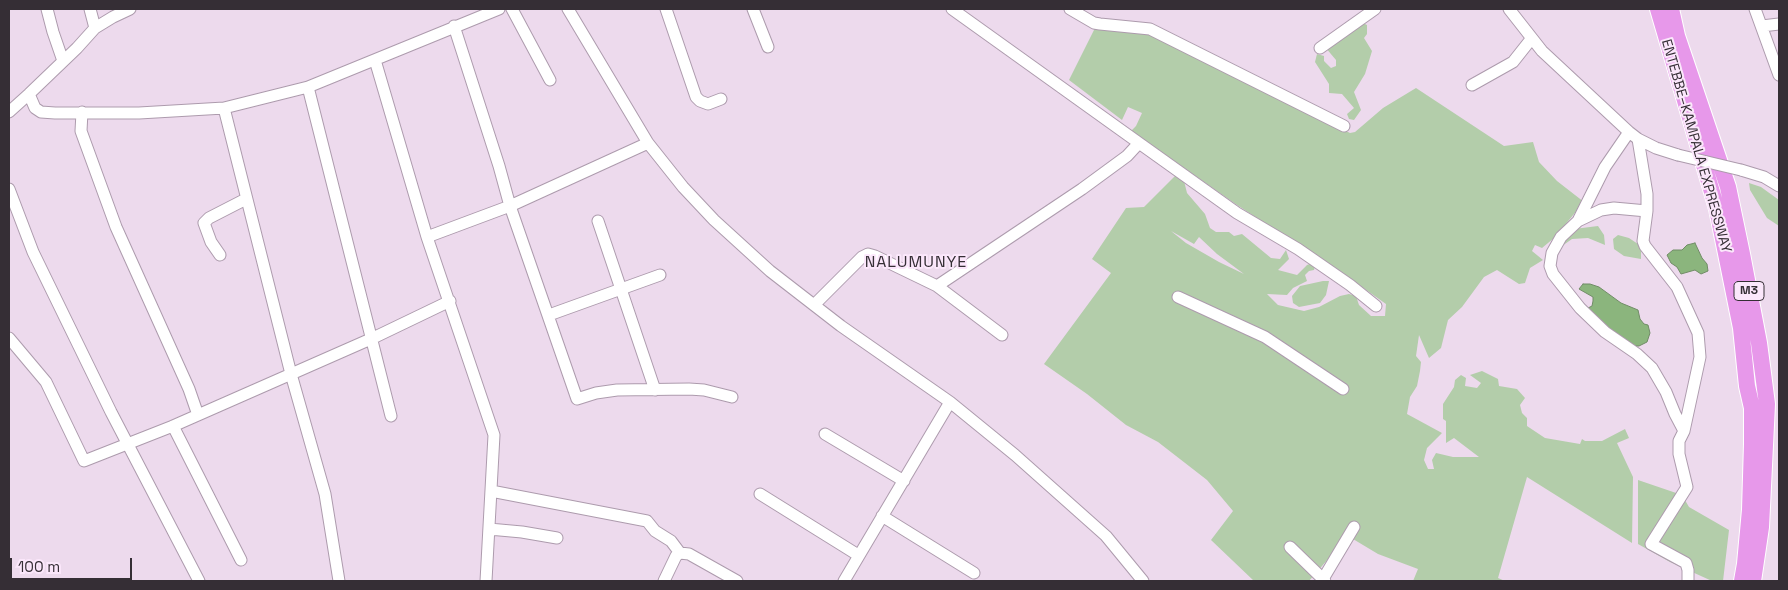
<!DOCTYPE html>
<meta charset="utf-8">
<style>
body{margin:0}
#map{position:relative;width:1788px;height:590px;overflow:hidden;background:#eddaed;font-family:"Space Grotesk",sans-serif}
canvas{display:block}
.frame{position:absolute;inset:0;border:10px solid #352e35;pointer-events:none}
.scale{position:absolute;left:10px;top:558px;width:122px;height:22px;box-sizing:border-box;border:2px solid #352e35;border-top:0;padding-left:6px;font-size:15px;line-height:18px;white-space:nowrap;color:#352e35;-webkit-text-stroke:4px #fbe7fb;paint-order:stroke}
</style>
<div id="map">
<canvas width="1788" height="590"></canvas>
<div class="frame"></div>
<div class="scale">100 m</div>
</div>
<script>
const g = document.querySelector('canvas').getContext('2d');
g.lineJoin = 'round';
function paint(path, color) { g.fillStyle = color; g.fill(path, 'evenodd'); }
const poly = rows => new Path2D(rows.map(r => 'M' + r).join(''));
function trace(path, color, width, dash) { g.strokeStyle = color; g.lineWidth = width; g.lineCap = dash ? 'butt' : 'round'; g.setLineDash(dash || []); g.stroke(path); }
function label(font, color, halo, rows, align = 'center') {
  g.font = font + ' "Space Grotesk",sans-serif'; g.lineWidth = 4; g.setLineDash([]); g.textBaseline = 'middle'; g.strokeStyle = halo; g.fillStyle = color; for (const [text, x, y, turn = 0] of rows) {
    g.save(); g.translate(x, y); g.rotate((+turn || 0) * Math.PI / 180); g.textAlign = isNaN(turn) ? turn : align; if (halo) g.strokeText(text, 0, 0); g.fillText(text, 0, 0); g.restore();
  }
}
const green = poly([
 [1361,22,1367,25,1367,34,1364,38,1372,51,1365,74,1354,92,1361,110,1354,120,1349,119,1347,114,1354,108,1342,94,1329,93,1329,84,1315,62,1317,54,1324,56,1324,61,1331,68,1336,66,1336,60,1325,47],
 [1095,28,1149,33,1350,133,1355,132,1383,108,1416,88,1504,146,1533,142,1539,162,1557,181,1584,202,1554,238,1542,248,1535,245,1532,251,1543,260,1530,268,1525,283,1519,284,1497,270,1484,277,1462,307,1448,320,1441,348,1429,358,1419,335,1416,356,1421,362,1420,371,1417,386,1410,397,1407,414,1442,433,1427,448,1424,460,1428,469,1434,469,1432,460,1436,453,1453,457,1479,457,1454,438,1446,443,1446,421,1443,419,1443,404,1454,387,1455,380,1461,375,1466,378,1465,386,1477,388,1481,383,1470,375,1482,371,1498,379,1499,386,1517,389,1525,398,1520,405,1522,413,1527,418,1527,426,1545,438,1580,444,1582,439,1585,441,1602,441,1625,429,1629,438,1617,443,1633,477,1632,543,1527,477,1498,578,1505,581,1413,581,1418,569,1378,554,1348,536,1309,581,1254,581,1211,540,1233,511,1207,480,1158,442,1126,425,1087,394,1044,364,1111,273,1092,259,1126,208,1144,207,1178,173,1183,177,1187,193,1205,214,1210,228,1216,232,1229,232,1234,236,1242,234,1271,258,1280,259,1286,250,1289,259,1278,270,1297,275,1307,265,1312,263,1315,266,1314,270,1309,271,1305,275,1307,281,1293,288,1287,295,1267,294,1278,305,1304,311,1319,307,1340,296,1349,294,1356,296,1359,305,1371,316,1385,316,1386,304,1345,275,1237,205,1131,131,1136,126,1142,113,1128,107,1122,120,1069,80],
 [1171,231,1194,244,1199,237,1217,254,1244,274,1219,262,1186,243],
 [1749,183,1761,187,1779,200,1779,226,1767,218,1750,190],
 [1598,226,1604,235,1605,245,1588,238,1572,239,1562,246,1565,235,1574,229],
 [1618,235,1629,238,1638,244,1641,251,1641,259,1624,256,1614,249,1613,239],
 [1323,281,1329,281,1326,295,1320,303,1299,307,1293,303,1292,296,1300,286],
 [1638,480,1682,495,1689,507,1729,530,1723,581,1712,581,1670,562,1638,544]
]);
const water = poly([
 [1695,243,1702,258,1707,264,1708,271,1701,274,1695,270,1681,274,1677,267,1671,263,1667,255,1673,250,1682,250,1687,245,1695,243],
 [1583,284,1590,284,1599,287,1621,303,1638,310,1640,319,1644,324,1648,325,1650,333,1647,342,1639,346,1629,346,1584,310,1592,306,1593,301,1593,297,1579,289,1583,284]
]);
const minor = poly([
 [47,9,53,32,63,61],
 [90,9,95,28],
 [512,9,550,80],
 [568,9,648,143,683,187,714,220,770,271,841,326,950,402,1015,455,1106,536,1143,581],
 [666,9,696,97,700,101,708,104,721,99],
 [753,9,768,47],
 [1070,9,1094,23,1100,24,1150,29,1344,126],
 [1509,9,1542,51,1629,132,1638,139,1656,148,1678,155],
 [1755,9,1779,75],
 [454,26,499,166,510,206,577,399,596,393,617,390,689,389,704,390,732,397],
 [1762,26,1779,24],
 [1320,48,1375,9],
 [375,60,427,237],
 [1472,85,1513,62,1532,38],
 [308,87,391,416],
 [29,94,35,108,41,112,55,113,139,113,224,108,308,87,499,9],
 [224,108,291,374,325,494,339,581],
 [9,112,29,94,77,48,95,28,113,17,130,9],
 [82,112,81,131,116,227,189,389,198,415],
 [1638,139,1647,194,1647,211],
 [1139,143,1237,213,1298,249,1350,285,1376,306],
 [1741,170,1764,177,1779,186],
 [9,189,33,252,111,412,199,581],
 [598,221,655,390],
 [1578,221,1605,167,1629,132],
 [220,255,211,242,204,223,209,218,246,199],
 [937,286,1082,189,1127,156,1139,143,952,9],
 [1178,297,1265,337,1343,389],
 [814,305,862,257,868,254,875,256,937,286,1002,335],
 [549,315,660,275],
 [9,338,46,382,84,461,173,426,373,338,450,301],
 [173,426,241,560],
 [1684,431,1675,414,1666,392,1652,368,1637,354,1605,332,1580,308,1553,274,1550,266,1552,253,1561,237,1578,221,1601,210,1614,208,1647,211,1643,241,1645,246,1677,287,1698,333,1700,357,1684,431,1679,441,1679,454,1687,487,1651,544,1686,563,1688,570,1688,581],
 [825,434,904,481],
 [491,491,647,521,655,531,671,541,680,553,689,554,737,581],
 [760,494,858,555],
 [882,516,974,573],
 [489,529,522,532,557,538],
 [1290,547,1325,581],
 [1323,579,1354,527],
 [486,581,494,435,427,237,510,206,648,143],
 [664,581,676,556,680,553],
 [844,581,950,402]
]);
const highway = poly([
 [1658,9,1717,209,1741,328,1747,386,1752,408,1752,444,1750,510,1745,564,1742,581],
 [1671,9,1677,36,1728,187,1742,254,1759,343,1767,404,1761,527,1753,581]
]);
const minorBridge = poly([
 [1678,155,1741,170]
]);
const shields = [
 [1749,291,30]
];
const shieldNames = [
 ["M3",1749,291]
];
const streetNames = [
 ["ENTEBBE–KAMPALA EXPRESSWAY",1696,146,74]
];
const quarterNames = [
 ["NALUMUNYE",916,263]
];
paint(green, '#b3cdaa');
paint(water, '#8bb57d');
trace(water, '#718c67', 1);
trace(minor, '#ad9bad', 13);
trace(highway, '#fff', 18);
trace(minor, '#fff', 11);
trace(highway, '#e798ea', 16);
trace(minorBridge, '#ad9bad', 13, []);
trace(minorBridge, '#fff', 11);
for (const [x, y, w] of shields) { const box = new Path2D(); box.roundRect(x - w / 2, y - 9.5, w, 19, 4); g.fillStyle = '#fbe7fb'; g.fill(box); trace(box, '#352e35', 1); }
label('bold 12px', '#352e35', null, shieldNames);
label('14px', '#352e35', '#fbe7fb', streetNames);
g.letterSpacing = '1px';
label('16px', '#352e35', '#fbe7fb', quarterNames);
g.letterSpacing = '0px';
</script>
